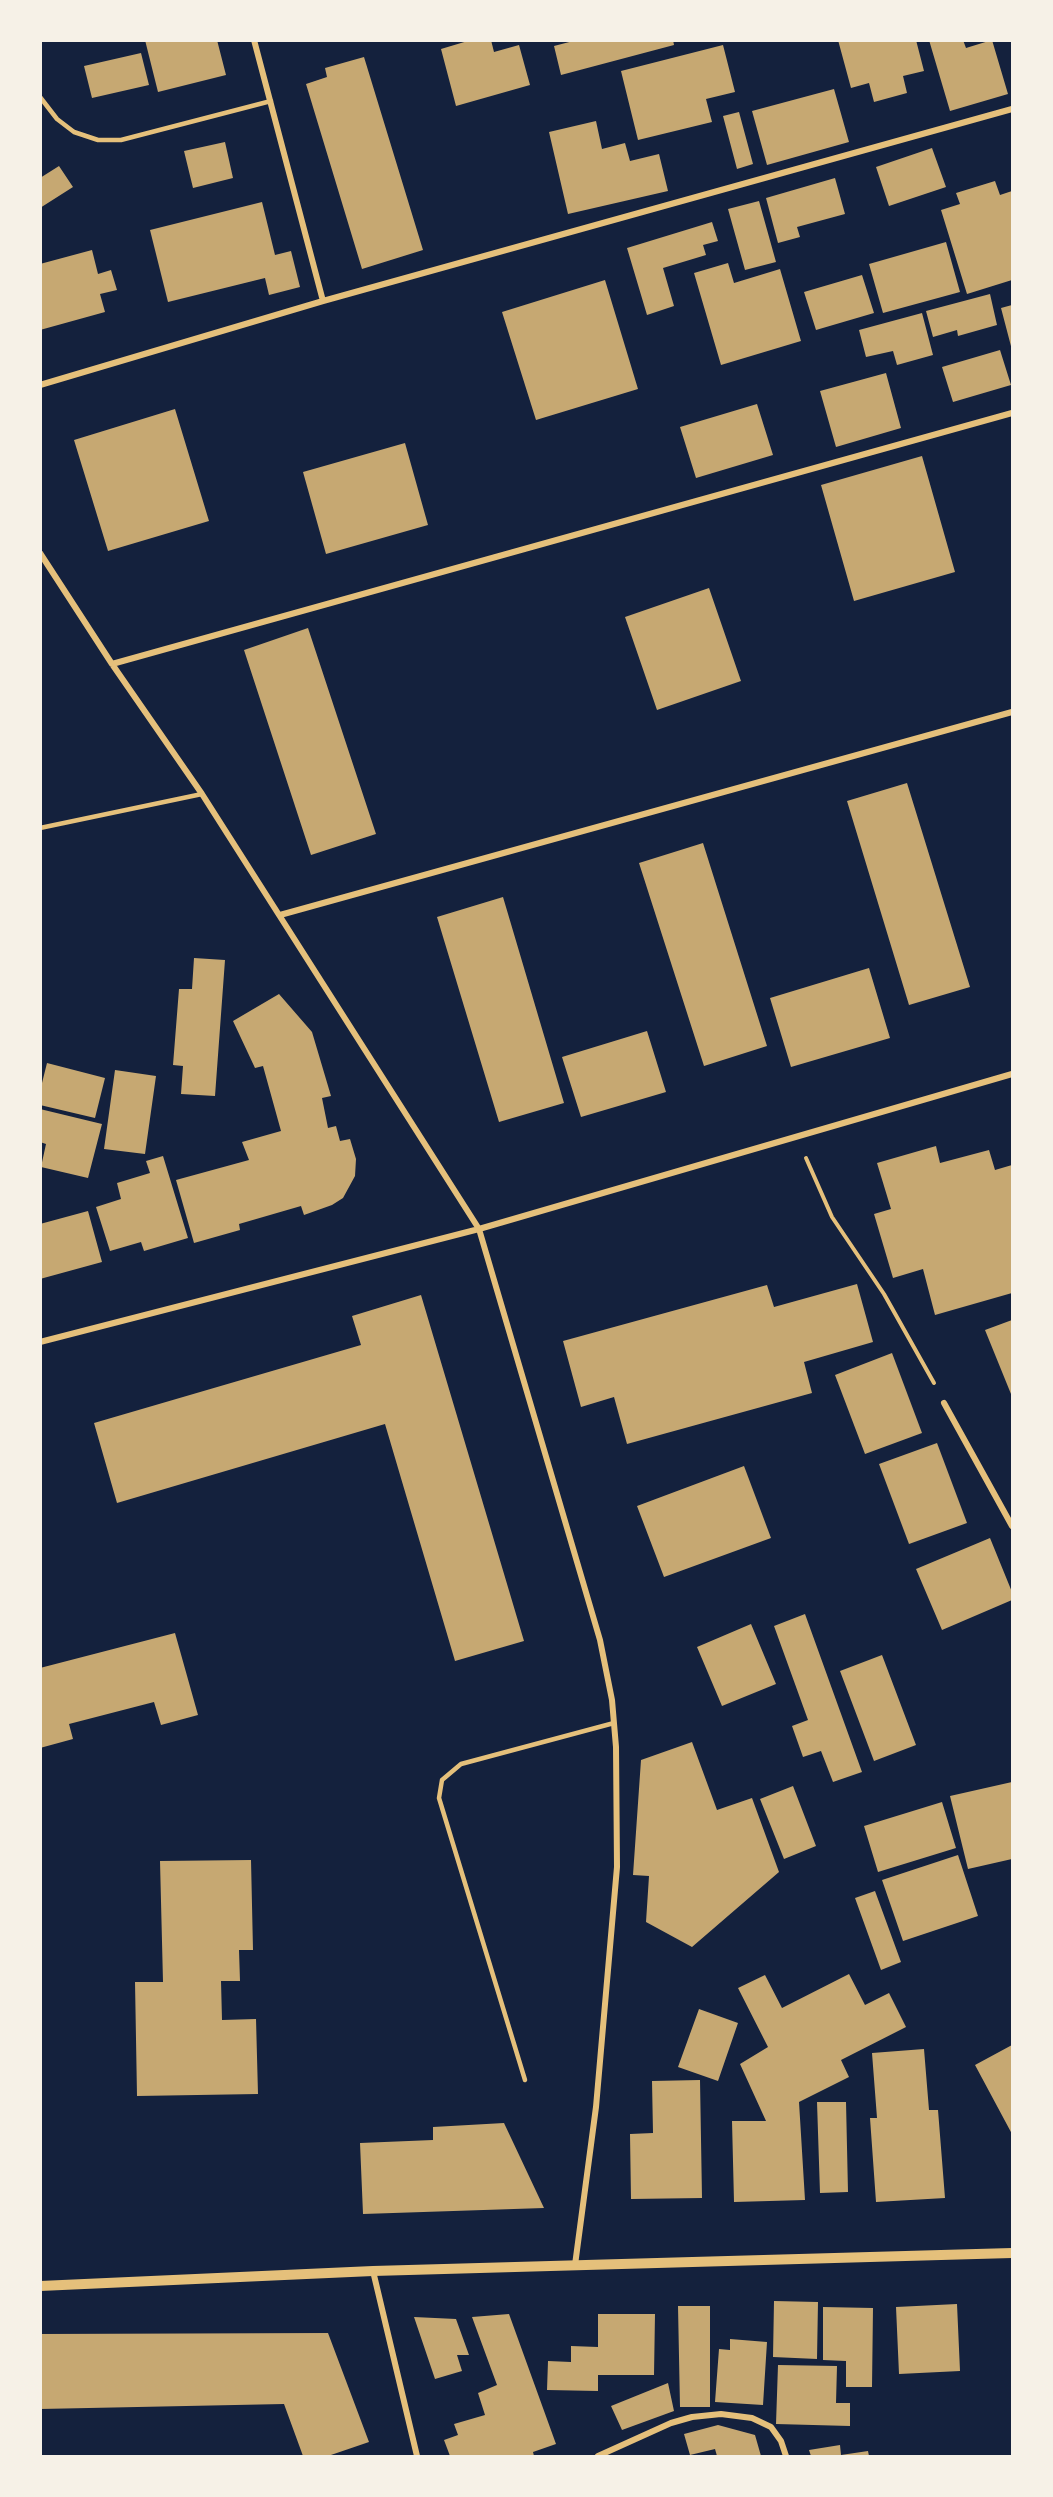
<!DOCTYPE html>
<style>
body{margin:0}
#map{position:relative;width:1053px;height:2497px;overflow:hidden;background:#14213d;font-family:"PT Sans",sans-serif}
canvas{display:block}
.frame{position:absolute;inset:0;border:42px solid #f6f1e7;pointer-events:none}
</style>
<div id="map">
<canvas width="1053" height="2497"></canvas>
<div class="frame"></div>
</div>
<script>
const g = document.querySelector('canvas').getContext('2d');
g.lineJoin = 'round';
function paint(path, color) { g.fillStyle = color; g.fill(path, 'evenodd'); }
const poly = rows => new Path2D(rows.map(r => 'M' + r).join(''));
function trace(path, color, width, dash) { g.strokeStyle = color; g.lineWidth = width; g.lineCap = dash ? 'butt' : 'round'; g.setLineDash(dash || []); g.stroke(path); }
const building = poly([
 [145,40,217,40,226,75,158,92],
 [471,40,491,40,494,52,519,45,530,85,456,106,441,49],
 [577,40,673,40,674,45,561,75,554,46],
 [838,40,916,40,924,71,903,76,907,93,874,102,869,83,851,88],
 [929,40,963,40,966,48,992,40,1008,94,950,111],
 [723,45,735,92,706,99,712,122,638,140,621,71],
 [141,53,149,85,92,98,84,66],
 [364,57,423,250,362,269,306,84,327,77,325,68],
 [834,89,849,142,767,165,752,111],
 [739,112,753,164,737,169,723,116],
 [596,121,602,149,625,143,630,161,659,154,668,191,568,214,549,132],
 [225,142,233,178,193,188,184,151],
 [932,148,946,187,889,206,876,167],
 [59,166,73,187,40,208,40,178],
 [835,178,845,214,797,227,800,237,778,243,766,198],
 [995,181,1000,195,1012,191,1012,280,967,294,941,210,960,204,956,193],
 [759,201,776,262,745,270,728,209],
 [262,202,275,255,291,251,300,287,269,295,265,278,168,302,150,230],
 [712,222,718,241,703,245,706,255,663,268,674,306,647,315,627,248],
 [946,242,960,292,883,313,869,264],
 [92,250,98,274,111,270,117,290,100,294,105,312,40,330,40,264],
 [728,263,734,283,780,269,801,341,721,365,694,273],
 [862,275,874,313,816,330,804,292],
 [605,280,638,389,536,420,502,312],
 [990,294,997,325,958,336,957,330,933,337,926,311],
 [1012,305,1012,350,1001,308],
 [922,313,933,355,897,365,893,351,866,357,859,330],
 [1000,350,1011,385,953,402,942,367],
 [886,373,901,428,836,447,820,391],
 [757,404,773,455,696,478,680,427],
 [175,409,209,521,108,551,74,440],
 [405,443,428,525,326,554,303,472],
 [922,456,955,572,854,601,821,485],
 [709,588,741,681,657,710,625,617],
 [308,628,376,834,311,855,244,650],
 [907,783,970,987,909,1005,847,801],
 [703,843,767,1046,704,1066,639,863],
 [503,897,564,1103,499,1122,437,917],
 [194,958,225,960,215,1096,181,1094,183,1066,173,1065,179,989,192,989],
 [869,968,890,1038,791,1067,770,998],
 [279,994,312,1032,331,1096,322,1098,328,1128,336,1126,340,1141,350,1139,356,1159,355,1176,343,1198,332,1205,304,1215,301,1206,239,1224,240,1230,194,1243,176,1180,249,1160,242,1142,281,1131,263,1066,255,1068,233,1021],
 [647,1031,666,1092,581,1117,562,1057],
 [47,1063,105,1078,95,1118,40,1105,40,1091],
 [115,1070,156,1076,145,1154,104,1149],
 [40,1109,102,1124,88,1178,41,1167,46,1144,40,1142],
 [936,1146,940,1163,989,1150,995,1170,1012,1165,1012,1293,935,1315,923,1269,893,1278,874,1214,891,1209,877,1163],
 [163,1156,188,1238,144,1251,141,1242,110,1251,96,1207,121,1199,117,1183,150,1173,146,1161],
 [88,1211,102,1262,40,1279,40,1224],
 [857,1284,873,1342,804,1362,812,1393,627,1444,614,1397,581,1407,563,1341,767,1285,774,1307],
 [421,1295,524,1641,455,1661,385,1424,117,1503,94,1423,361,1345,352,1316],
 [1012,1320,1012,1393,1011,1394,985,1330],
 [892,1353,922,1433,865,1454,835,1375],
 [937,1443,967,1523,909,1544,879,1464],
 [744,1466,771,1538,664,1577,637,1506],
 [990,1538,1012,1592,1012,1600,942,1630,916,1569],
 [805,1614,862,1772,833,1782,821,1751,803,1757,792,1726,808,1720,774,1626],
 [751,1624,776,1684,722,1706,697,1647],
 [175,1633,198,1715,161,1725,154,1702,69,1724,73,1739,40,1748,40,1668],
 [882,1655,916,1745,874,1761,840,1671],
 [692,1742,717,1810,752,1798,779,1872,692,1947,646,1922,649,1876,633,1875,641,1760],
 [1012,1782,1012,1859,968,1869,950,1796],
 [793,1786,816,1846,784,1859,760,1799],
 [942,1802,956,1848,878,1872,864,1826],
 [958,1855,978,1916,903,1941,882,1880],
 [251,1860,253,1950,239,1950,240,1981,221,1981,222,2020,256,2019,258,2094,137,2096,135,1982,163,1982,160,1861],
 [875,1891,901,1962,881,1970,855,1898],
 [849,1974,865,2005,889,1993,906,2027,841,2060,849,2077,799,2102,805,2200,734,2202,732,2121,766,2121,740,2064,768,2047,738,1988,765,1975,782,2008],
 [699,2009,738,2023,718,2081,678,2067],
 [1012,2045,1012,2134,975,2065],
 [924,2049,929,2110,938,2110,945,2198,876,2202,870,2118,877,2118,872,2053],
 [700,2080,702,2198,631,2199,630,2134,653,2133,652,2081],
 [817,2102,846,2102,848,2192,820,2193],
 [504,2123,544,2208,363,2214,360,2143,433,2140,433,2127],
 [774,2301,818,2302,817,2359,773,2357],
 [957,2304,960,2371,899,2374,896,2307],
 [678,2306,710,2306,710,2407,680,2407],
 [823,2307,873,2308,872,2387,846,2387,846,2361,823,2360],
 [509,2314,556,2444,533,2452,534,2456,450,2456,444,2440,458,2435,454,2424,485,2415,478,2393,497,2385,472,2317],
 [598,2314,655,2314,654,2375,598,2375,598,2391,547,2390,548,2361,571,2362,571,2346,598,2347],
 [414,2317,456,2319,469,2355,457,2355,462,2371,435,2379],
 [328,2333,369,2442,328,2456,303,2456,284,2404,40,2409,40,2334],
 [730,2339,767,2342,763,2405,715,2402,719,2349,730,2350],
 [778,2365,837,2366,836,2403,850,2403,850,2426,776,2424],
 [668,2383,674,2411,622,2430,611,2406],
 [718,2425,755,2435,761,2456,717,2456,715,2449,690,2455,684,2434],
 [840,2445,841,2455,868,2451,869,2456,811,2456,809,2450]
]);
const path = poly([
 [806,1158,832,1217,884,1294,934,1383]
]);
const service = poly([
 [40,97,57,119,74,132,98,140,121,140,271,101],
 [40,828,202,794],
 [525,2080,439,1798,442,1780,461,1764,614,1723]
]);
const minor = poly([
 [254,40,323,301],
 [40,385,323,301,1012,109],
 [40,553,112,664,202,794,479,1229,600,1640,612,1700,616,1747,617,1867,596,2107,575,2265],
 [112,664,1012,413],
 [280,915,1012,712],
 [40,1342,479,1229,1012,1074],
 [944,1403,1012,1526],
 [373,2271,417,2456],
 [598,2456,671,2423,692,2417,721,2414,752,2418,771,2427,781,2441,786,2456]
]);
const tertiary = poly([
 [40,2286,373,2271,1012,2253]
]);
paint(building, '#c6a872');
trace(path, '#e5c07b', 4);
trace(service, '#e5c07b', 4.5);
trace(minor, '#e5c07b', 6);
trace(tertiary, '#e5c07b', 10);
</script>
